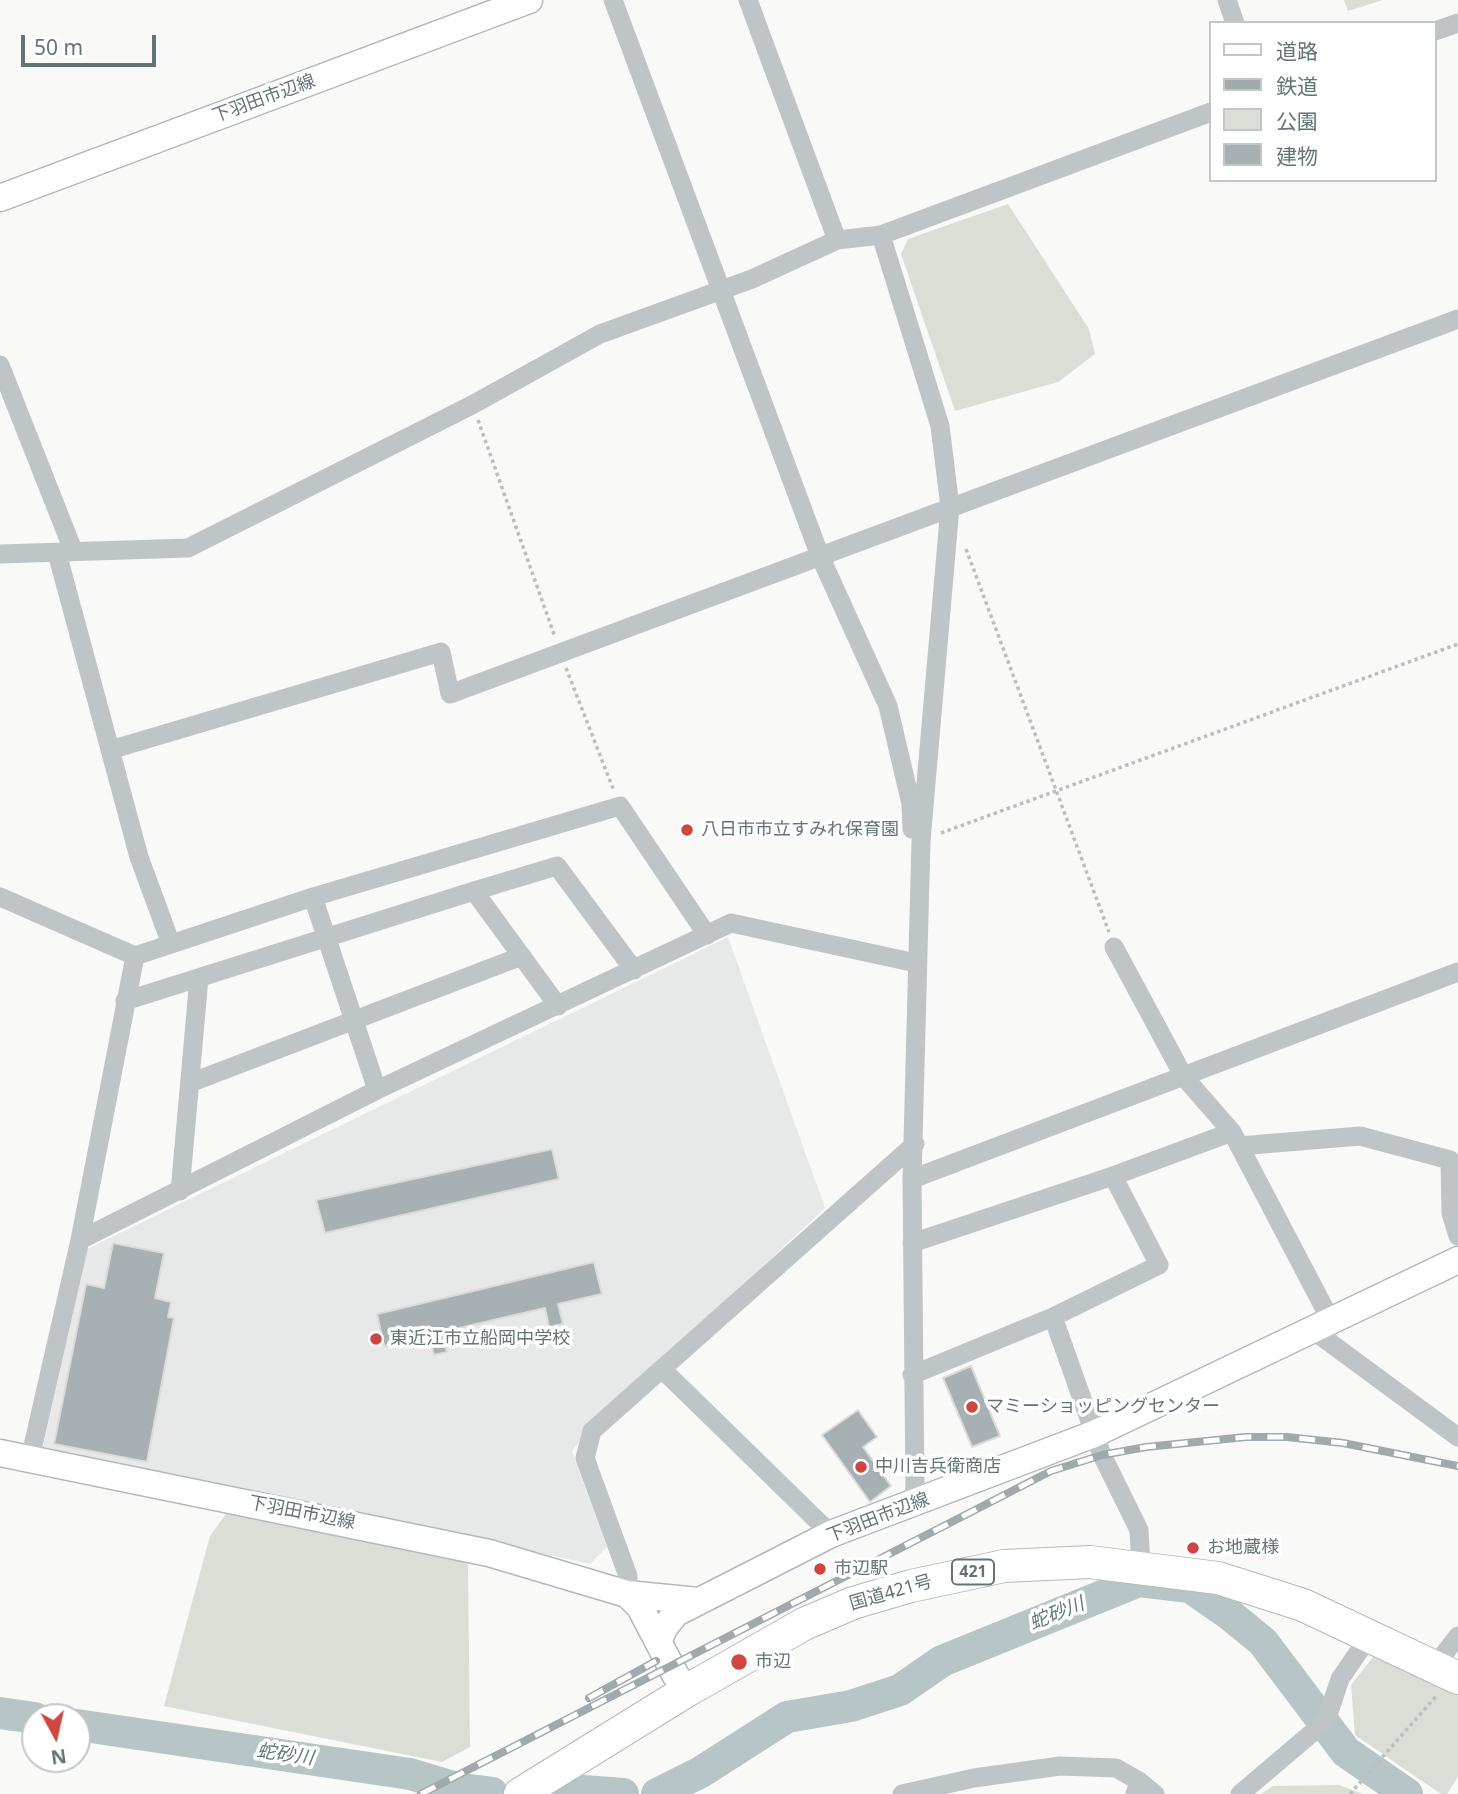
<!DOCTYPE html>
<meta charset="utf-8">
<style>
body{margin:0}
#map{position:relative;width:1458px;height:1794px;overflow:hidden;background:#f9f9f8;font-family:"Noto Sans","Noto Sans JP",sans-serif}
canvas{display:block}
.legend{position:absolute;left:1209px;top:21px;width:228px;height:161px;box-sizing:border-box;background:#fff;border:2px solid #c1c7c9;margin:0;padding:9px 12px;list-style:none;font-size:21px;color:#637479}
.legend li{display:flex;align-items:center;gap:14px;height:35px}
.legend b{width:35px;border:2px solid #c1c7c9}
.north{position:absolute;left:21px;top:1703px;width:70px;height:70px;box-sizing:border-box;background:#fff;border:2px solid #c1c7c9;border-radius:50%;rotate:172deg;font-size:19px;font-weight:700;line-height:28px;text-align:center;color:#637479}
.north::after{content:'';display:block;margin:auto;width:24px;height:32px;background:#d24440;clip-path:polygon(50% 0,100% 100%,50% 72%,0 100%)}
.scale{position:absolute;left:21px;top:35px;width:135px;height:32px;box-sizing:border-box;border:4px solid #637479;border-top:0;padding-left:9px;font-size:21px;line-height:24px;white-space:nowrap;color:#637479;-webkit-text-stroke:5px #fff;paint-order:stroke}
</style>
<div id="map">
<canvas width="1458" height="1794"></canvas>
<ul class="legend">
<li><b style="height:9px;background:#fff"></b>道路</li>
<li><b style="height:9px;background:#a0a9ab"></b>鉄道</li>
<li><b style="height:19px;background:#dbded7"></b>公園</li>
<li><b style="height:19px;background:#a7b1b4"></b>建物</li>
</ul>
<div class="north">N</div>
<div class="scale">50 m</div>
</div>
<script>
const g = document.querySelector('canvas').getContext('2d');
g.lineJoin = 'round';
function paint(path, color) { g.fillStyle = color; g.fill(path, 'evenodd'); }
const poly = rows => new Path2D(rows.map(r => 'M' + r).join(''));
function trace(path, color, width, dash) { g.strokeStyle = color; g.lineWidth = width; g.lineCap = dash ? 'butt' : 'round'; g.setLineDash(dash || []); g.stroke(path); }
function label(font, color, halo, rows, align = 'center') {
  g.font = font + ' "Noto Sans","Noto Sans JP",sans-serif'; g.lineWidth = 7; g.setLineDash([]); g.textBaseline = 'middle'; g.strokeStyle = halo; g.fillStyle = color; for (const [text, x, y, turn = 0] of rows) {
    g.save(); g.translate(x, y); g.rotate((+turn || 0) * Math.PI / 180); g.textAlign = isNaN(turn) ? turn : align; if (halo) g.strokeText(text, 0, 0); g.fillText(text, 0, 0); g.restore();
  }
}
const built = poly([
 [728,937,825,1208,589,1429,572,1451,607,1547,590,1564,272,1494,43,1447,87,1249]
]);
const green = poly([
 [1344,0,1383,0,1348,11],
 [1008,204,1089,329,1095,354,1058,382,955,411,901,254,908,239],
 [228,1511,468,1563,470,1747,442,1762,164,1706,210,1536],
 [1377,1652,1458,1687,1458,1777,1447,1794,1441,1794,1355,1735,1351,1685],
 [1339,1785,1363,1794,1261,1794,1273,1786]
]);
const river = poly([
 [0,1713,35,1718],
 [77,1725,410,1774,460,1789,492,1793],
 [558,1789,623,1794],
 [657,1794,701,1772,787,1717,851,1706,900,1690,942,1661,1139,1581,1190,1587,1229,1614,1263,1642,1346,1752,1407,1794]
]);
const building = poly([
 [552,1149,559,1179,325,1233,316,1200,552,1149],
 [113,1243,164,1253,155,1298,171,1302,168,1317,174,1318,147,1462,54,1444,86,1284,104,1288,113,1243],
 [594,1262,602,1294,558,1304,563,1324,549,1327,545,1308,442,1332,447,1352,434,1355,429,1335,384,1346,377,1314,594,1262],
 [971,1366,1000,1436,972,1447,943,1378,971,1366],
 [858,1410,877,1437,863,1447,891,1486,870,1502,822,1435,858,1410]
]);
const path = poly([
 [478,420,555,637],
 [966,549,1109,932],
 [566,668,614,791],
 [941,833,1458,644],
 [1350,1794,1438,1694]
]);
const minor = poly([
 [613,0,820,556,888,706,911,804,912,829],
 [748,0,837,240],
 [1227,0,1235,23],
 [1435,31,1458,23],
 [881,235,940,426,950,507,921,841,912,1179,915,1491,912,1505],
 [0,365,73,550],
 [57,553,139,857,171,944],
 [0,554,188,548,472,405,600,334,752,279,837,240,881,235,1211,112],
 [110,750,441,652,450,694,1458,319],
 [474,891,557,866,634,970],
 [0,897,135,956,313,897,620,806,707,935],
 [313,897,377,1090],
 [1114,947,1184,1077,1232,1132,1330,1319],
 [125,1001,474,891,558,1006],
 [190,1083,522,956],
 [1239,1146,1360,1136,1450,1160,1451,1213,1458,1236],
 [912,1179,1458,972],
 [180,1191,199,978],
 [80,1240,377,1090,731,923,916,963],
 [912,1243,1113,1176,1232,1132],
 [1053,1317,1102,1455,1139,1530,1141,1567],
 [1310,1328,1458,1437],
 [663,1370,831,1534],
 [912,1375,1053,1317,1159,1265,1113,1176],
 [30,1459,80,1240,135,956],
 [627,1594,628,1576,585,1458,592,1431,915,1144],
 [1434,1667,1458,1636],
 [902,1794,974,1778,1060,1766,1116,1768,1139,1781],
 [1135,1794,1139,1781,1155,1794],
 [1240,1794,1326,1721,1340,1679,1368,1638]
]);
const secondary = poly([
 [0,198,529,0],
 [0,1453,489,1553,627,1594,640,1607,676,1676,688,1690],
 [627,1594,698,1601],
 [659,1640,664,1628,676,1613,831,1534,1094,1434,1458,1260]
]);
const trunk = poly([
 [520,1794,688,1690,804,1624,853,1603,911,1586,1004,1566,1090,1562,1218,1578,1303,1605,1458,1678]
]);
const rail = poly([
 [589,1698,656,1661],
 [421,1794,1051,1471,1102,1455,1146,1447,1246,1437,1287,1437,1343,1443,1458,1466]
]);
const markers = [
 [687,830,7,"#d24440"],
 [376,1339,7,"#d24440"],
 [972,1407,7,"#d24440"],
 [861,1467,7,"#d24440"],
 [1193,1548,7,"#d24440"],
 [820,1569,7,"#d24440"],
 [739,1662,9,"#d24440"]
];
const shields = [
 [973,1572,42]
];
const shieldNames = [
 ["421",973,1572]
];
const streetNames = [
 ["下羽田市辺線",264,99,-20],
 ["下羽田市辺線",302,1513,11],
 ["下羽田市辺線",878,1518,-21],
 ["国道421号",891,1593,-16]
];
const poiNames = [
 ["八日市市立すみれ保育園",701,830],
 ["東近江市立船岡中学校",390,1339],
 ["マミーショッピングセンター",986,1407],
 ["中川吉兵衛商店",875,1467],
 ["お地蔵様",1207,1548],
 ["市辺駅",834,1569],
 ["市辺",755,1662]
];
const waterNames = [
 ["蛇砂川",1057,1614,-22],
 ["蛇砂川",285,1755,8]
];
paint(built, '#e7e9e8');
paint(green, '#dbded7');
trace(river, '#b7c5c6', 32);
paint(building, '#a7b1b4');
trace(building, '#dbdbda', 2);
trace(secondary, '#b2b9bc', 29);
trace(trunk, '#b3b9ba', 34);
trace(path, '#babec0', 3.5, [3.5, 3.5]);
trace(minor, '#bfc5c7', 19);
trace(secondary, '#fff', 26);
trace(trunk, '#fff', 32);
trace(rail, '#a0a9ab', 8);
trace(rail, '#fff', 5, [16]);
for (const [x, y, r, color] of markers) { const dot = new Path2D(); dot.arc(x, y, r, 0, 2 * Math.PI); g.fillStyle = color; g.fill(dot); trace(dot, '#fff', 2.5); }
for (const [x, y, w] of shields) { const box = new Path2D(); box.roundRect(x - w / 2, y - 12.5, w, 25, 5); g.fillStyle = '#fff'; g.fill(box); trace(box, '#637479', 2); }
label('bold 16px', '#637479', null, shieldNames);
label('18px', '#637479', '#fff', streetNames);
label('18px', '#637479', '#fff', poiNames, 'left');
label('italic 19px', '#627879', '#fff', waterNames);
</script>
